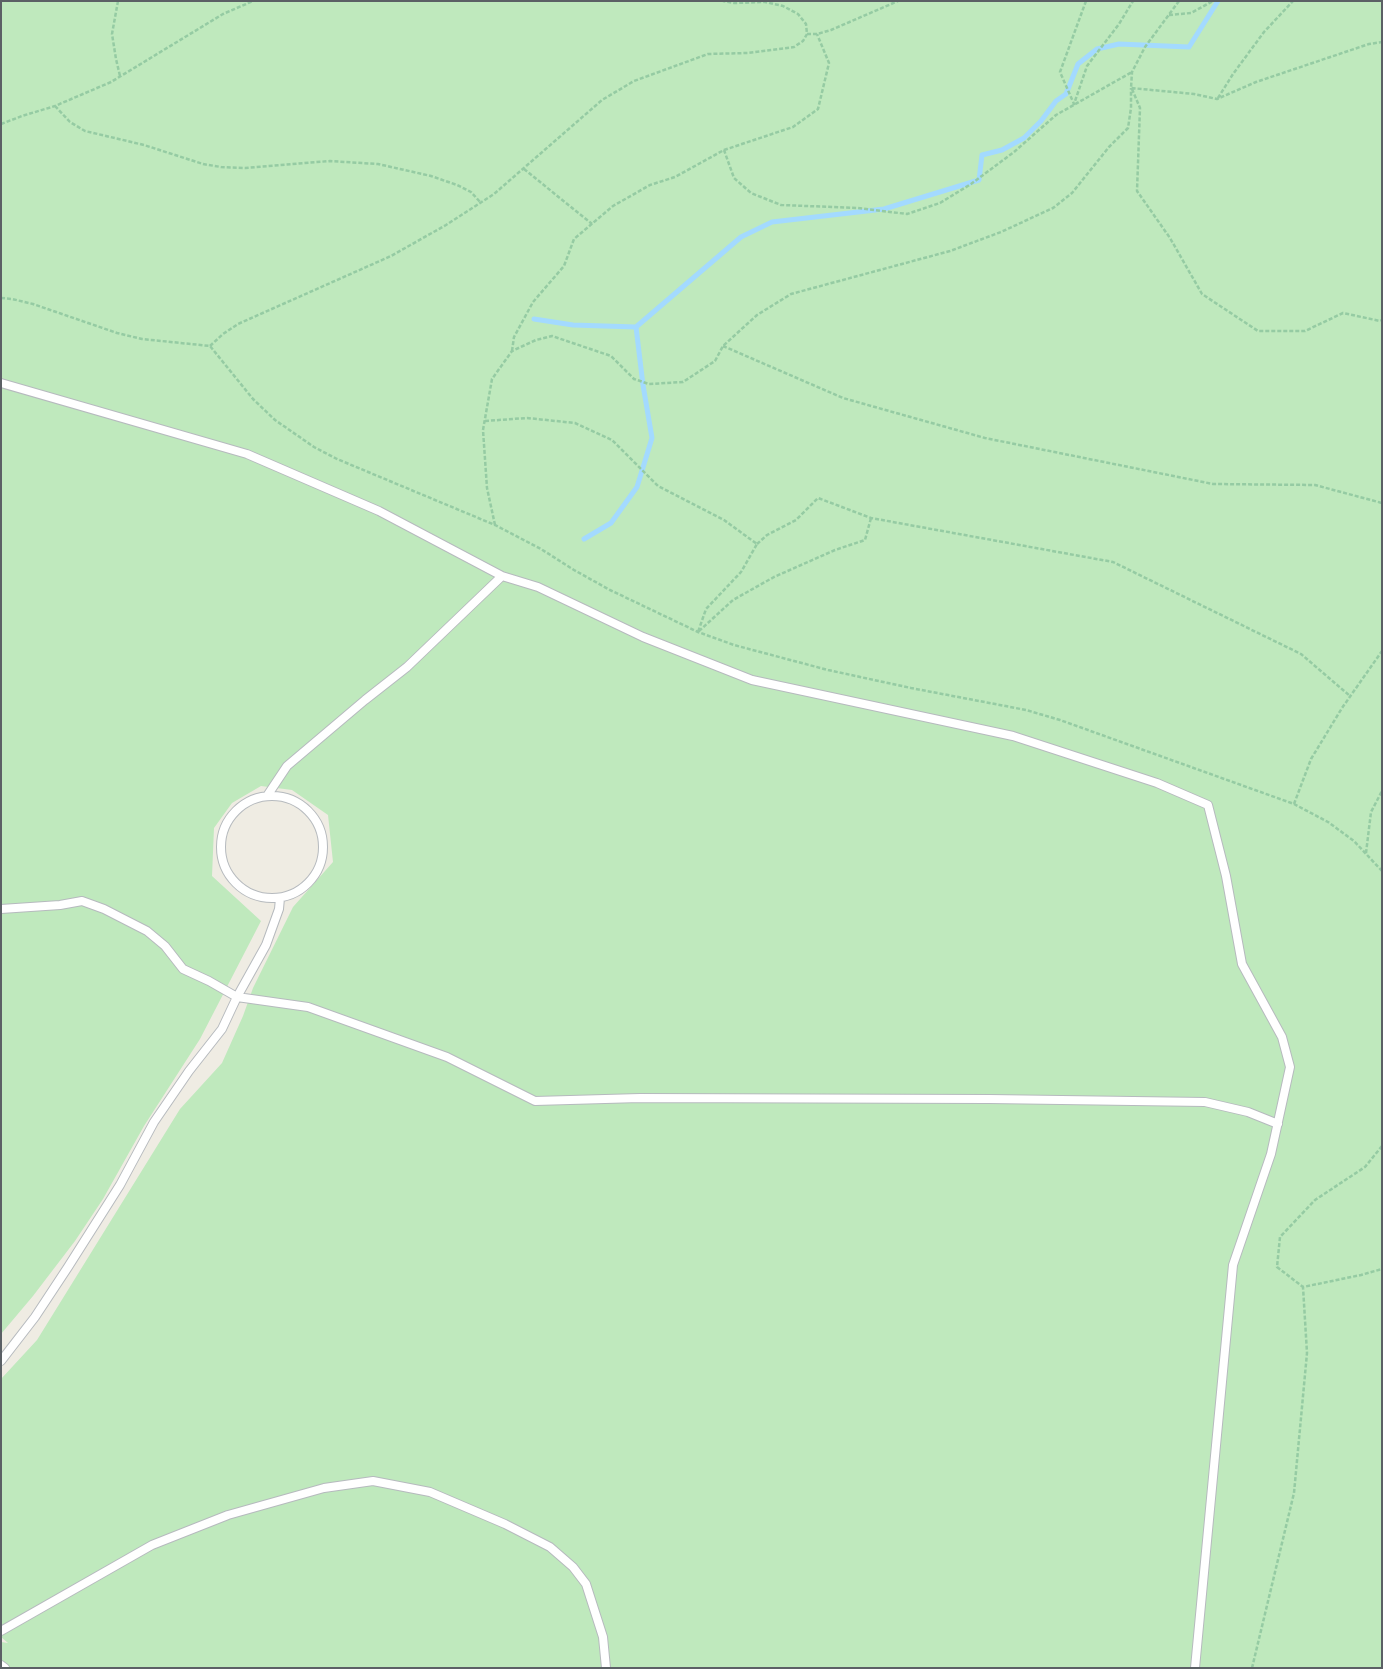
<!DOCTYPE html>
<style>
body{margin:0}
#map{position:relative;width:1383px;height:1669px;overflow:hidden;background:#efece3;font-family:Mulish,sans-serif}
canvas{display:block}
.frame{position:absolute;inset:0;border:2px solid #5b6065;pointer-events:none}
</style>
<div id="map">
<canvas width="1383" height="1669"></canvas>
<div class="frame"></div>
</div>
<script>
const g = document.querySelector('canvas').getContext('2d');
g.lineJoin = 'round';
function paint(path, color) { g.fillStyle = color; g.fill(path, 'evenodd'); }
const poly = rows => new Path2D(rows.map(r => 'M' + r).join(''));
function trace(path, color, width, dash) { g.strokeStyle = color; g.lineWidth = width; g.lineCap = dash ? 'butt' : 'round'; g.setLineDash(dash || []); g.stroke(path); }
const green = poly([
 [1,1,1382,1,1382,1668,1,1668,1,1642,8,1643,1,1637,1,1379,37,1340,180,1109,222,1063,243,1016,253,988,293,907,333,862,328,815,292,790,261,786,232,803,214,828,212,876,261,921,200,1039,144,1126,103,1199,75,1241,33,1296,1,1334]
]);
const stream = poly([
 [534,319,573,325,636,327,741,237,772,222,884,209,979,180,982,155,1002,150,1024,138,1041,121,1056,101,1066,94,1078,64,1097,49,1119,44,1189,47,1218,1],
 [584,539,611,523,637,487,652,438,643,385,636,327]
]);
const path = poly([
 [118,1,112,34,116,59,120,76],
 [1086,1,1060,72,1074,104,1087,66,1119,24,1133,1],
 [1179,1,1145,47,1132,72,1131,88,1194,94,1217,99,1256,82,1369,44,1382,42],
 [1169,15,1191,13,1213,1],
 [807,34,817,34,831,30,898,1],
 [1132,89,1140,108,1137,191,1170,238,1202,294,1258,331,1305,331,1343,313,1380,321,1382,320],
 [1218,98,1233,74,1264,32,1293,1],
 [55,106,70,122,85,131,144,145,203,164,221,167,245,168,330,161,378,164,431,176,457,185,471,192,481,203],
 [1,124,22,116,55,106,111,82,223,14,253,1],
 [724,150,793,127,818,109,829,63,817,34],
 [524,169,592,224],
 [1,298,12,299,33,304,117,333,142,339,210,346,253,399,275,420,314,447,337,459,495,525,541,549,574,570,610,590,698,632,734,645,828,670,911,688,1026,710,1060,720,1294,804,1328,822,1354,841,1382,871],
 [210,346,223,334,238,324,391,256,446,225,494,194,602,100,634,81,708,54,748,53,794,47,803,41,807,34,806,24,798,14,783,6,765,2,734,3,723,1],
 [723,346,843,398,985,438,1213,484,1315,485,1382,503],
 [512,351,514,337,533,302,564,266,574,239,613,206,650,185,675,177,724,150,734,178,751,193,781,205,858,208,907,214,940,203,971,184,1014,152,1056,115,1132,72],
 [485,421,527,418,575,423,612,440,658,486,724,520,757,544,741,572,706,609,698,632,733,600,774,577,835,550,865,540,871,518],
 [495,525,487,488,483,430,492,379,512,351,536,340,552,336,611,356,634,379,649,384,683,382,715,361,723,346,757,315,791,294,950,251,1001,232,1053,208,1072,193,1109,147,1128,128,1131,108,1131,88],
 [757,544,767,535,796,520,818,498,871,518,1113,562,1301,654,1350,696],
 [1294,804,1311,759,1342,708,1382,651],
 [1366,853,1371,812,1382,791],
 [1382,1146,1365,1167,1315,1200,1280,1237,1277,1267,1303,1287,1361,1275,1382,1269],
 [1252,1668,1294,1493,1307,1353,1303,1287]
]);
const lane = poly([
 [1,383,247,454,379,511,502,576],
 '221 847a51 51 0 1 1 102 0a51 51 0 1 1-102 0Z',
 [267,796,287,766,365,700,407,667,502,576,538,587,643,637,752,680,1013,736,1157,783,1208,805,1226,876,1242,964,1282,1037,1290,1067,1271,1154,1233,1265,1195,1668],
 [280,898,279,909,266,945,237,997,308,1007,447,1057,535,1101,640,1098,989,1099,1205,1102,1248,1112,1278,1124],
 [1,909,60,905,82,901,104,909,147,931,165,946,183,969,209,981,237,997,222,1029,189,1071,154,1122,120,1185,68,1267,35,1317,1,1361],
 [1,1631,152,1545,228,1515,324,1488,373,1481,430,1492,505,1524,550,1547,573,1567,586,1584,603,1637,606,1668],
 [1,1665,5,1668]
]);
paint(green, '#bfe9bd');
trace(stream, '#a3daff', 5);
trace(lane, '#b6babe', 10);
trace(path, '#95cba3', 2.5, [4, 2]);
trace(lane, '#fff', 8);
</script>
